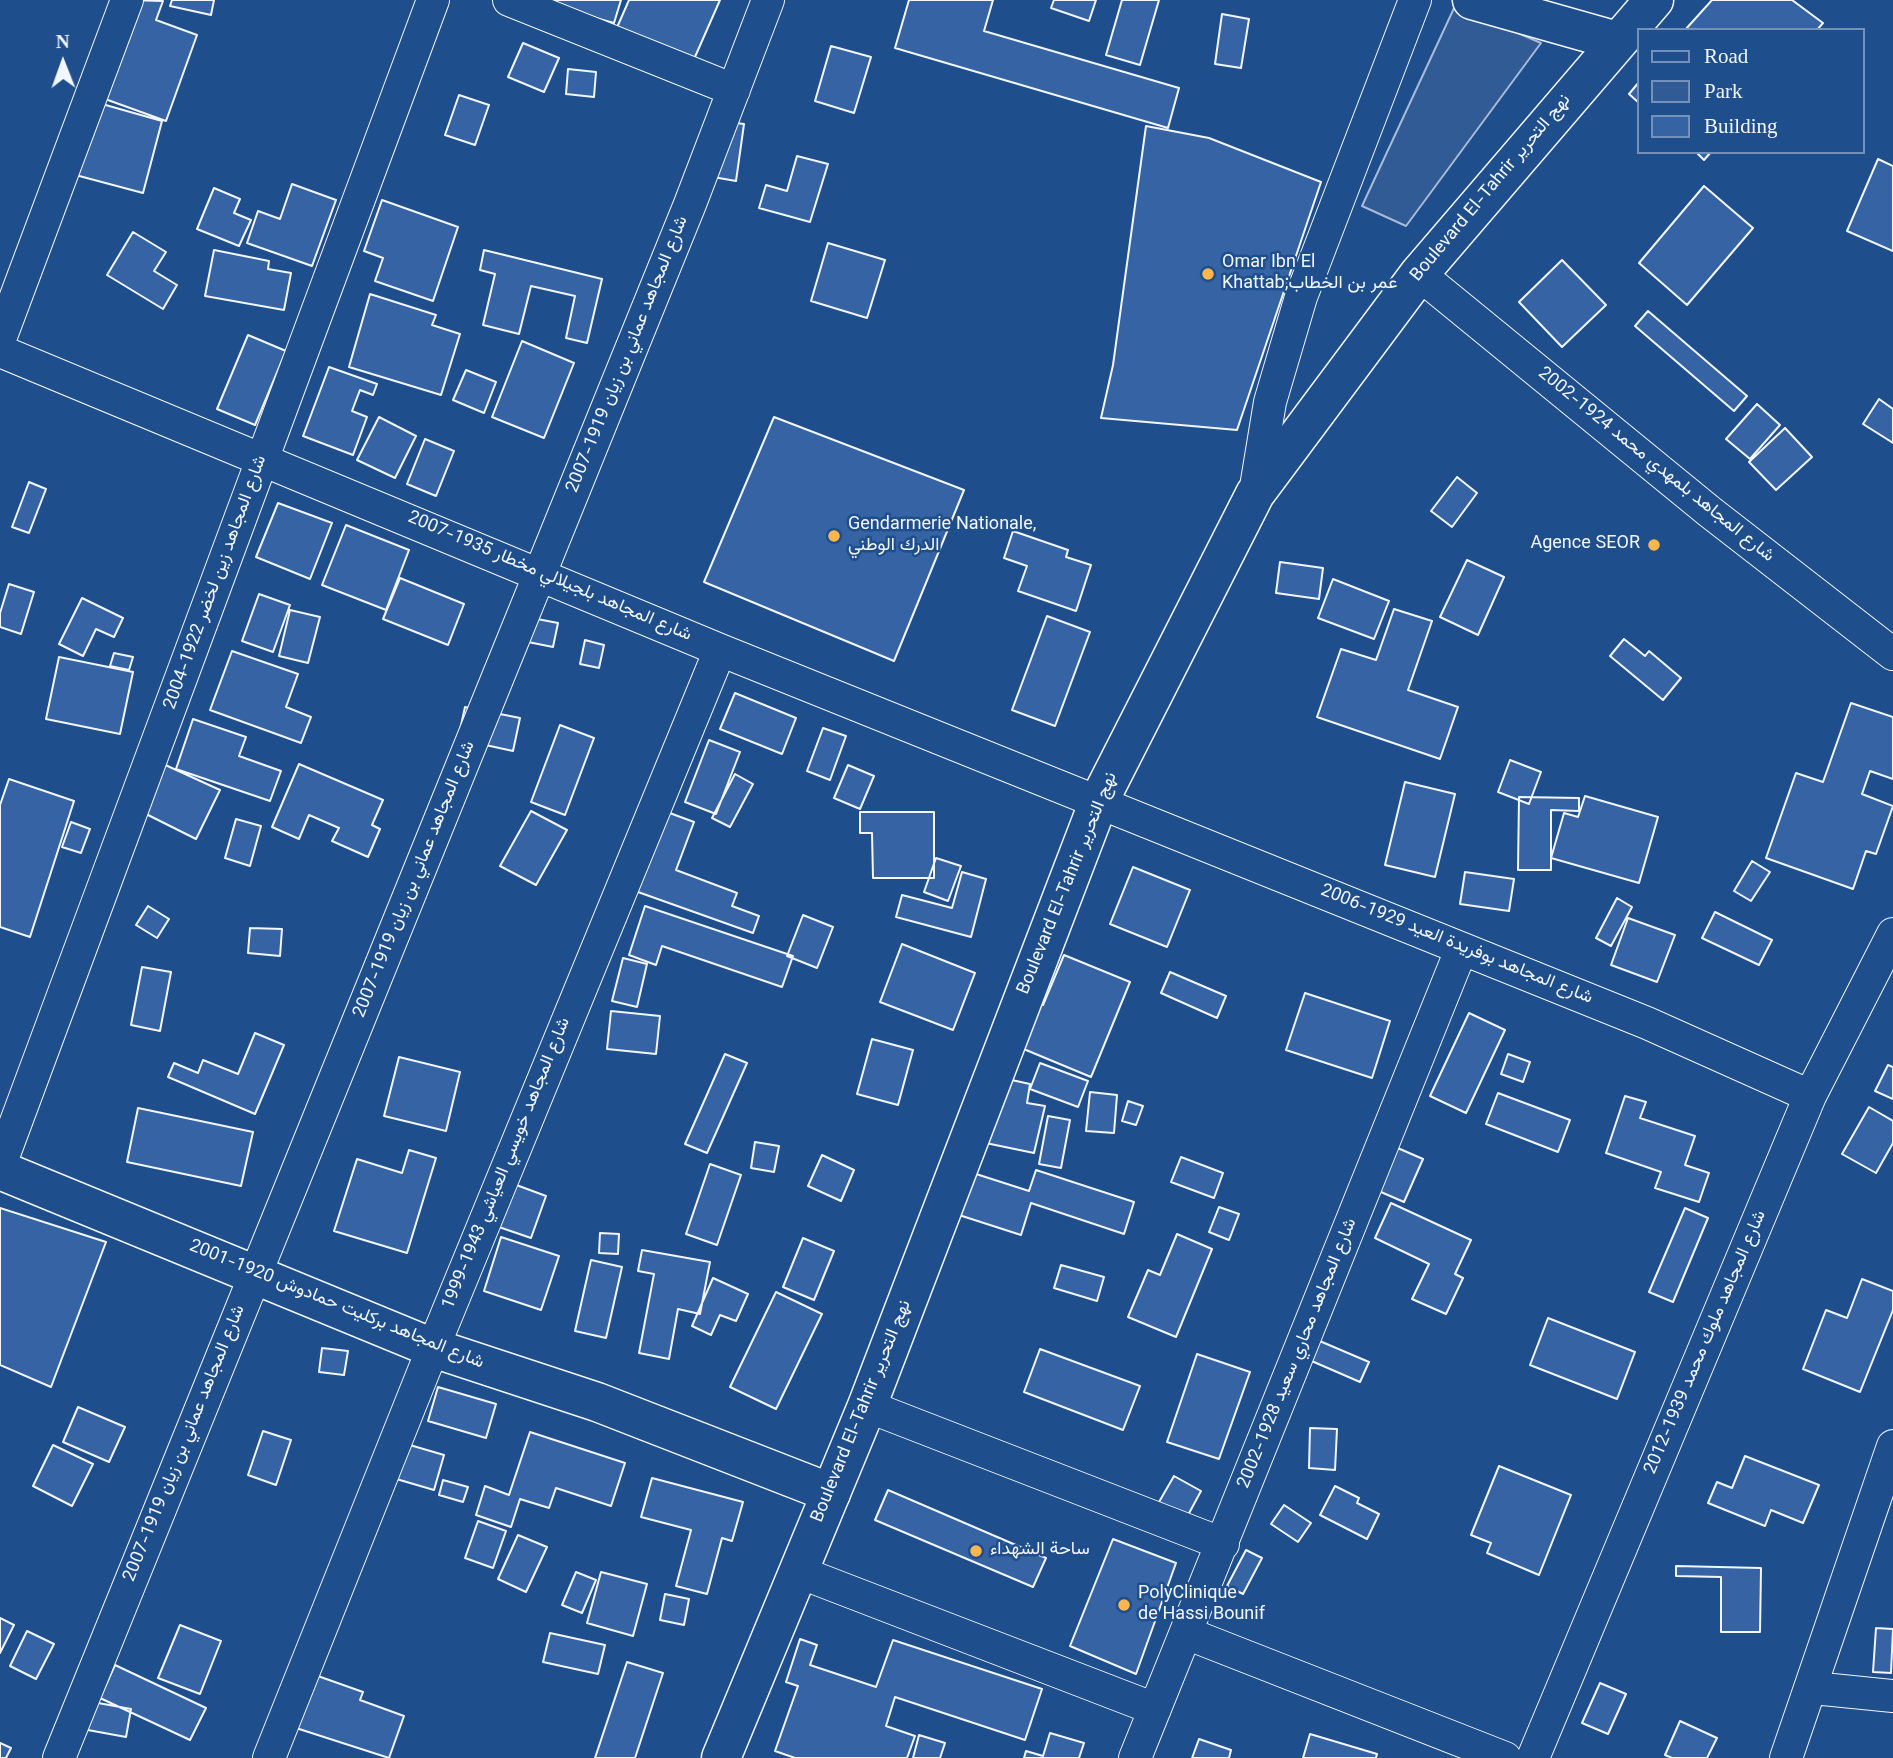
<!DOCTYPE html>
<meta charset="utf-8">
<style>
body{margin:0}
#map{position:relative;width:1893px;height:1758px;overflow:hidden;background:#1f4e8c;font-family:Georgia,serif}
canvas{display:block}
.legend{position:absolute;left:1637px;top:28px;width:228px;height:126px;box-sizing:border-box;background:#1f4e8c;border:2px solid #7391ba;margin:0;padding:9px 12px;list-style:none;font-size:21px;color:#f2f6ff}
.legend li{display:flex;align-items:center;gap:14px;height:35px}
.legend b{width:35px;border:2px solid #7391ba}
.north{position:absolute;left:28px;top:28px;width:70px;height:70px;-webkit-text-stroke:5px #1f4e8c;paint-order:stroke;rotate:359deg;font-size:19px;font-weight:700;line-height:28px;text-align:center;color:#f2f6ff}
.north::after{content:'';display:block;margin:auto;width:24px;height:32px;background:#f2f6ff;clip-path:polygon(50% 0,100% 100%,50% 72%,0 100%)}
</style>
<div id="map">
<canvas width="1893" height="1758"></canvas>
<ul class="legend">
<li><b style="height:9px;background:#1f4e8c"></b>Road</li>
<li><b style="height:19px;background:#305b95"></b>Park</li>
<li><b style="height:19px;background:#3563a3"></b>Building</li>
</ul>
<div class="north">N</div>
</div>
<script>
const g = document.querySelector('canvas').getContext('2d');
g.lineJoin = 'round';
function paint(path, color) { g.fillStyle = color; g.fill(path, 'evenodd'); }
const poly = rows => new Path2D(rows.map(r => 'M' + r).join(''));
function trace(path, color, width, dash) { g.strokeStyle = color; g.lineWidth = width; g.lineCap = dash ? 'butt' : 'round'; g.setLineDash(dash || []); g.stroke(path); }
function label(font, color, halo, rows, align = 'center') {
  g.font = font + ' Georgia,Vazirmatn,serif'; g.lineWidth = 5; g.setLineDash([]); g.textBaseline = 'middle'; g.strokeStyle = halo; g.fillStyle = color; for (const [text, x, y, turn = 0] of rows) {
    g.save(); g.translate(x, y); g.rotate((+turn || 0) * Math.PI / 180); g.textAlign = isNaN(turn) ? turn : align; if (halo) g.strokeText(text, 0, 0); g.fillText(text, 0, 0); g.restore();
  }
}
const green = poly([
 [1455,6,1541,43,1406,226,1362,206,1455,6]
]);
const building = poly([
 [128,0,163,1,156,20,197,35,166,121,94,95,128,0],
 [172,0,214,0,211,15,170,6,172,0],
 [553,0,621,0,614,23,552,6,553,0],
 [629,0,720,0,691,66,615,32,629,0],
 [909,0,993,0,984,31,1179,88,1168,128,895,48,909,0],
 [1054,0,1096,0,1089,21,1051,8,1054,0],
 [1122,0,1159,0,1140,65,1106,55,1122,0],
 [1712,0,1792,0,1823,23,1817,30,1685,30,1712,0],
 [1222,14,1249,19,1241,68,1215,64,1222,14],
 [523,43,559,58,544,92,508,77,523,43],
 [831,46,871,57,854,113,815,101,831,46],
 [568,69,596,72,594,97,566,94,568,69],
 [1639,82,1639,103,1629,94,1639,82],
 [459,95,489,105,475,145,445,135,459,95],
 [88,100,162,121,143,193,68,173,88,100],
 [721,121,744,124,736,181,713,177,721,121],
 [1146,126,1209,138,1321,182,1237,430,1101,418,1113,365,1146,126],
 [1696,152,1711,152,1704,160,1696,152],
 [797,156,828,164,810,222,759,208,766,185,787,191,797,156],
 [1878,159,1893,166,1893,251,1847,231,1878,159],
 [292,184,336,200,312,266,247,243,258,211,280,219,292,184],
 [1704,186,1753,228,1687,305,1639,263,1704,186],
 [214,188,240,199,234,213,251,220,239,246,197,229,214,188],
 [382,200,458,227,433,301,375,281,383,258,364,251,382,200],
 [133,232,166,252,154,271,177,285,163,309,107,275,133,232],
 [828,243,885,260,867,318,811,301,828,243],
 [214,250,269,261,268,269,291,273,284,310,205,296,214,250],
 [484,250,602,279,587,343,566,338,575,296,531,286,519,334,483,325,495,274,480,270,484,250],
 [1562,260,1606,305,1562,347,1519,302,1562,260],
 [370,294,436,315,432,325,460,334,441,395,349,367,370,294],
 [1648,311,1747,396,1734,411,1635,326,1648,311],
 [248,335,286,351,255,425,217,409,248,335],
 [522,341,574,363,544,438,492,417,522,341],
 [329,367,377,384,373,395,360,390,352,411,367,417,353,455,303,436,329,367],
 [466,370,496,382,484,413,453,400,466,370],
 [1879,399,1893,409,1893,443,1863,424,1879,399],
 [1757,404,1780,425,1750,459,1726,439,1757,404],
 [379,417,416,436,395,478,357,460,379,417],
 [774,417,964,490,894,661,704,582,774,417],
 [1785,428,1812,457,1776,490,1749,462,1785,428],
 [425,439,454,451,436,496,407,484,425,439],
 [1457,477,1477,493,1452,527,1431,511,1457,477],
 [29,482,46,489,29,533,12,527,29,482],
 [278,503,332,523,310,579,256,557,278,503],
 [346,525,409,550,386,610,322,585,346,525],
 [1013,531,1068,550,1066,557,1091,565,1076,611,1018,591,1027,566,1004,558,1013,531],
 [1467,560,1504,577,1478,635,1440,617,1467,560],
 [1280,562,1323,568,1319,599,1276,593,1280,562],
 [400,578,464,604,448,645,383,619,400,578],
 [1333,579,1389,601,1374,639,1318,618,1333,579],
 [9,584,34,592,21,634,0,627,0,613,9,584],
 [259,594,290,605,273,652,242,641,259,594],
 [82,598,123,618,114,637,96,629,83,656,59,644,82,598],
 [1394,609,1432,621,1408,690,1458,707,1440,759,1317,717,1341,649,1376,660,1394,609],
 [290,610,320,617,308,663,279,656,290,610],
 [1047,616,1090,632,1055,726,1012,710,1047,616],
 [532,618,558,623,553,647,528,642,532,618],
 [1624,639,1645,656,1649,651,1681,678,1663,700,1610,656,1624,639],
 [585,640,604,645,599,668,580,664,585,640],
 [232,651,298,674,286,707,311,717,301,743,210,710,232,651],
 [114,653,133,657,129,670,110,666,114,653],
 [59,657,133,672,120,734,46,719,59,657],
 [735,693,796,718,782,754,720,729,735,693],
 [1851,703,1893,717,1893,779,1870,771,1862,794,1893,806,1876,854,1866,851,1853,889,1766,858,1796,773,1823,782,1851,703],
 [465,707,520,718,513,751,458,739,465,707],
 [193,719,246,737,239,756,281,771,270,801,176,769,193,719],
 [560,725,594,738,565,815,531,802,560,725],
 [823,728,846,736,830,780,807,771,823,728],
 [709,740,740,752,716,814,685,802,709,740],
 [1510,760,1541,772,1529,804,1498,792,1510,760],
 [161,763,220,790,196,839,138,810,161,763],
 [299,764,383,800,372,825,380,829,368,857,332,841,339,828,309,815,299,839,272,827,299,764],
 [848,765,874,776,860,809,834,798,848,765],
 [735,774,753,784,730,827,712,818,735,774],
 [9,779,74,801,30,937,0,927,0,805,9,779],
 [1405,782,1455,794,1435,877,1385,865,1405,782],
 [1585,796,1658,817,1639,883,1551,858,1564,813,1578,817,1585,796],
 [1519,797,1579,798,1579,811,1551,810,1551,870,1518,870,1519,797],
 [531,811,567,830,536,885,500,866,531,811],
 [667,812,694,822,676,870,737,893,732,906,759,916,753,933,624,887,667,812],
 [860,812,934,812,934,878,873,878,872,833,860,833,860,812],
 [236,819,261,826,250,866,225,858,236,819],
 [71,822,90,829,81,853,62,847,71,822],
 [936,858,961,866,948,901,924,892,936,858],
 [1752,861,1770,872,1751,901,1734,891,1752,861],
 [1133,867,1190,890,1167,947,1110,924,1133,867],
 [962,872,986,879,971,937,896,917,902,895,952,908,962,872],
 [1465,872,1514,879,1509,911,1460,904,1465,872],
 [1617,898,1632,907,1611,946,1596,938,1617,898],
 [148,906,169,919,157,938,136,925,148,906],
 [645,906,793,956,782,987,662,946,656,965,629,955,645,906],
 [1715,912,1772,940,1759,965,1702,938,1715,912],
 [803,915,833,927,817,968,787,956,803,915],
 [1628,918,1675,935,1657,982,1611,965,1628,918],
 [250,928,282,929,280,956,248,953,250,928],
 [902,944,975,973,953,1030,880,1002,902,944],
 [1064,955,1130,982,1091,1077,1014,1045,1032,1000,1043,1005,1064,955],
 [623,958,647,964,637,1007,612,1001,623,958],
 [142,967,171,972,160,1031,131,1025,142,967],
 [1170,972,1226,996,1217,1018,1161,993,1170,972],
 [1305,993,1390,1021,1372,1078,1286,1050,1305,993],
 [611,1011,660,1016,656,1054,607,1049,611,1011],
 [1469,1013,1505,1030,1466,1113,1430,1096,1469,1013],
 [255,1033,284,1045,255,1114,168,1077,174,1063,198,1073,203,1060,238,1074,255,1033],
 [872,1039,913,1050,898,1105,857,1094,872,1039],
 [725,1054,747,1063,707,1153,685,1144,725,1054],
 [1508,1054,1530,1062,1523,1082,1501,1074,1508,1054],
 [399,1057,460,1072,446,1131,384,1116,399,1057],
 [1040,1063,1088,1081,1078,1107,1030,1089,1040,1063],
 [1888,1065,1893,1067,1893,1099,1875,1091,1888,1065],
 [998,1077,1030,1084,1027,1103,1045,1106,1034,1153,976,1141,998,1077],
 [1090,1092,1117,1095,1114,1133,1086,1131,1090,1092],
 [1498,1093,1570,1120,1558,1152,1486,1124,1498,1093],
 [1625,1096,1646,1102,1640,1118,1695,1136,1685,1165,1709,1173,1699,1202,1655,1188,1661,1172,1606,1153,1625,1096],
 [1128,1101,1143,1106,1136,1125,1122,1121,1128,1101],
 [1869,1107,1893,1121,1893,1143,1876,1173,1842,1154,1869,1107],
 [138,1108,253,1132,241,1186,127,1162,138,1108],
 [1048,1116,1070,1120,1061,1168,1039,1164,1048,1116],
 [755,1142,779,1146,774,1172,751,1168,755,1142],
 [1393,1146,1423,1159,1404,1202,1374,1189,1393,1146],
 [409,1150,436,1158,407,1253,334,1231,357,1159,402,1173,409,1150],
 [822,1155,854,1170,841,1201,808,1186,822,1155],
 [1181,1157,1223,1173,1214,1198,1171,1182,1181,1157],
 [710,1164,741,1175,717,1245,686,1234,710,1164],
 [1036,1170,1134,1202,1124,1234,1031,1203,1021,1235,959,1215,973,1173,1029,1191,1036,1170],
 [511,1183,546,1196,531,1238,496,1226,511,1183],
 [1391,1203,1471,1240,1455,1274,1463,1278,1446,1314,1412,1299,1429,1264,1375,1238,1391,1203],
 [1219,1207,1239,1214,1229,1240,1209,1232,1219,1207],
 [0,1208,106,1242,51,1387,0,1365,0,1208],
 [1685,1208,1708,1218,1673,1302,1649,1292,1685,1208],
 [600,1233,619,1234,618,1254,599,1253,600,1233],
 [1177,1234,1212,1249,1176,1337,1128,1317,1148,1270,1160,1275,1177,1234],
 [501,1237,559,1256,541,1310,484,1291,501,1237],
 [803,1238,834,1251,814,1300,783,1287,803,1238],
 [642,1250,710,1262,700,1314,678,1309,669,1359,639,1353,654,1274,638,1271,642,1250],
 [591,1260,622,1267,606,1338,575,1331,591,1260],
 [1061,1265,1104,1277,1097,1301,1054,1288,1061,1265],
 [713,1278,748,1294,736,1321,720,1315,711,1335,692,1326,713,1278],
 [1862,1279,1893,1291,1893,1310,1860,1392,1803,1369,1826,1310,1847,1318,1862,1279],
 [776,1292,822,1314,776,1409,730,1387,776,1292],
 [1548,1318,1635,1352,1617,1399,1530,1365,1548,1318],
 [1315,1339,1369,1362,1360,1382,1307,1359,1315,1339],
 [322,1348,348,1351,344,1375,319,1372,322,1348],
 [1040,1349,1140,1386,1123,1430,1024,1392,1040,1349],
 [1197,1354,1250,1372,1219,1459,1167,1442,1197,1354],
 [438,1387,496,1404,486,1438,428,1421,438,1387],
 [78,1407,125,1427,109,1462,63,1442,78,1407],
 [1310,1428,1337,1429,1335,1470,1309,1468,1310,1428],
 [263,1431,291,1440,276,1485,248,1475,263,1431],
 [530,1432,625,1463,611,1506,556,1488,549,1508,520,1499,511,1527,476,1515,485,1486,509,1495,530,1432],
 [403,1443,444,1455,434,1490,393,1478,403,1443],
 [53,1445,93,1464,72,1506,33,1486,53,1445],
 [1745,1456,1819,1485,1803,1523,1771,1510,1765,1526,1708,1503,1717,1482,1732,1488,1745,1456],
 [1499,1466,1571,1495,1539,1575,1487,1553,1491,1543,1471,1535,1499,1466],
 [1174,1476,1201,1491,1187,1517,1159,1502,1174,1476],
 [652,1478,743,1502,732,1541,722,1538,707,1594,676,1586,691,1530,641,1517,652,1478],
 [443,1480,468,1487,463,1502,439,1495,443,1480],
 [1335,1486,1359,1498,1357,1503,1379,1514,1367,1539,1320,1515,1335,1486],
 [888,1490,1046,1558,1033,1587,875,1520,888,1490],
 [1284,1505,1311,1523,1298,1542,1271,1524,1284,1505],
 [478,1521,506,1531,493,1568,465,1558,478,1521],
 [518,1535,547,1547,526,1592,498,1579,518,1535],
 [1113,1539,1176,1563,1136,1674,1070,1646,1113,1539],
 [1246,1550,1262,1558,1243,1594,1227,1586,1246,1550],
 [1676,1566,1761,1568,1760,1632,1721,1632,1721,1577,1676,1576,1676,1566],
 [576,1572,596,1580,582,1613,562,1605,576,1572],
 [601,1572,647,1584,633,1636,587,1623,601,1572],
 [665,1594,689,1599,684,1625,660,1620,665,1594],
 [0,1618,14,1625,0,1653,0,1618],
 [180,1625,221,1641,200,1694,158,1678,180,1625],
 [1876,1628,1893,1629,1891,1673,1873,1672,1876,1628],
 [27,1631,54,1644,36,1679,10,1666,27,1631],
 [550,1633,605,1645,598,1674,543,1662,550,1633],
 [800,1639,817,1645,810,1665,876,1687,893,1640,1042,1689,1025,1740,895,1697,886,1726,915,1736,907,1758,795,1758,775,1751,798,1686,786,1682,800,1639],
 [627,1662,663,1673,635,1758,595,1758,627,1662],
 [115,1665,206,1708,190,1740,100,1698,115,1665],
 [315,1675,363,1692,360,1700,404,1716,389,1758,296,1728,315,1675],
 [1600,1683,1626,1694,1608,1734,1582,1723,1600,1683],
 [71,1698,131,1709,126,1737,66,1726,71,1698],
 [1680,1721,1717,1738,1707,1758,1672,1758,1665,1755,1680,1721],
 [1050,1733,1084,1743,1079,1758,1024,1758,1026,1751,1043,1756,1050,1733],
 [1310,1734,1377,1754,1376,1758,1303,1758,1310,1734],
 [919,1735,945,1743,940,1758,913,1758,919,1735],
 [1199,1739,1231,1750,1229,1758,1192,1758,1199,1739],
 [0,1743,11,1748,6,1758,0,1758,0,1743]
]);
const minor = poly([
 [509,0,734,90],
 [1419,274,1710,512,1893,654],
 [0,339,127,0],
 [0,351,720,650,1647,1023,1810,1096],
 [1255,493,1270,402,1301,297,1415,0],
 [0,1165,433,0],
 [867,1406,1223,1544],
 [799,1572,1155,1709],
 [1186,1633,1505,1758],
 [1813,1688,1893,1696],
 [59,1758,690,204,768,0],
 [269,1758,433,1348,720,650],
 [1135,1758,1461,950],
 [1533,1758,1810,1096,1893,934],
 [1786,1758,1893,1446]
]);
const tertiary = poly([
 [0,1170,433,1348,597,1402,831,1493]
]);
const secondary = poly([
 [1472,0,1617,41],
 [721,1758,867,1406,1099,801,1255,494,1419,274,1654,0]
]);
const markers = [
 [1208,274,7,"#ffb74d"],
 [834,536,7,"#ffb74d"],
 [1654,545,7,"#ffb74d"],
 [976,1551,7,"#ffb74d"],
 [1124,1605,7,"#ffb74d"]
];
const streetNames = [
 ["Boulevard El-Tahrir نهج التحرير",1492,189,-50],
 ["شارع المجاهد عماني بن زيان 1919-2007",629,355,-68],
 ["شارع المجاهد بلمهدي محمد 1924-2002",1655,466,39],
 ["شارع المجاهد بلجيلالي مخطار 1935-2007",549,578,23],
 ["شارع المجاهد زين لخضر 1922-2004",217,583,-70],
 ["شارع المجاهد عماني بن زيان 1919-2007",416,880,-68],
 ["Boulevard El-Tahrir نهج التحرير",1069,884,-68],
 ["شارع المجاهد بوفريدة العيد 1929-2006",1456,946,22],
 ["شارع المجاهد خويسي العياشي 1943-1999",508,1164,-68],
 ["شارع المجاهد بركليت حمادوش 1920-2001",336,1306,22],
 ["شارع المجاهد ملوك محمد 1939-2012",1707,1343,-67],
 ["شارع المجاهد محاري سعيد 1928-2002",1299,1354,-68],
 ["Boulevard El-Tahrir نهج التحرير",863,1412,-68],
 ["شارع المجاهد عماني بن زيان 1919-2007",186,1444,-68]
];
const poiNames = [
 ["Omar Ibn El",1222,264],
 ["Khattab;عمر بن الخطاب",1222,285],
 ["Gendarmerie Nationale,",848,526],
 ["الدرك الوطني",848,547],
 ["Agence SEOR",1640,545,"right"],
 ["ساحة الشهداء",990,1551],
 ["PolyClinique",1138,1595],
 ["de Hassi Bounif",1138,1616]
];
paint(green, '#305b95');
trace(green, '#a8bbd7', 2);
paint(building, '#3563a3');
trace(building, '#f2f6ff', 2);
trace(minor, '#f2f6ff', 34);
trace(tertiary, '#f2f6ff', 41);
trace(secondary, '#f2f6ff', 41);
trace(minor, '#1f4e8c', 32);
trace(tertiary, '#1f4e8c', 38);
trace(secondary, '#1f4e8c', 38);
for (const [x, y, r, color] of markers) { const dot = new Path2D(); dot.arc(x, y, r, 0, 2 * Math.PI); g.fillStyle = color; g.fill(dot); trace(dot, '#1f4e8c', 2.5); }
label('18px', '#f2f6ff', '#1f4e8c', streetNames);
label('18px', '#f2f6ff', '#1f4e8c', poiNames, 'left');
</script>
